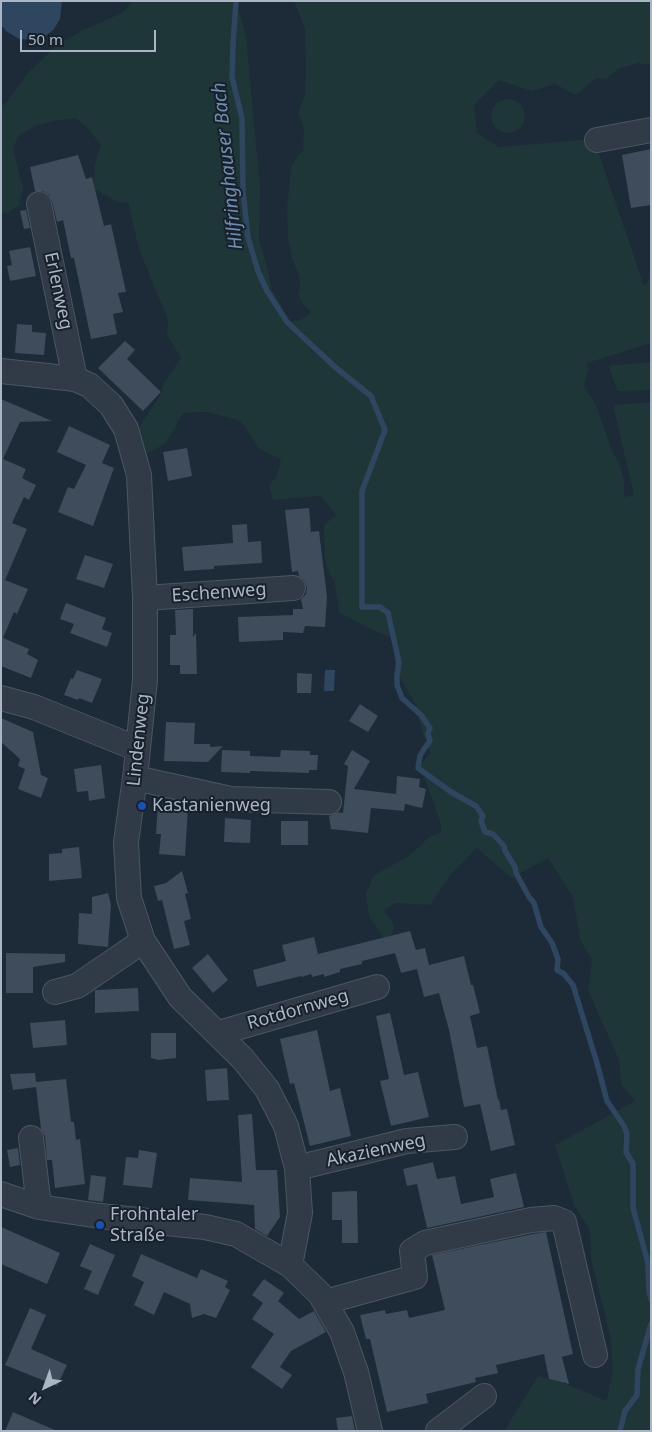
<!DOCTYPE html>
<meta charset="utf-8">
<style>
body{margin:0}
#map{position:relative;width:652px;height:1432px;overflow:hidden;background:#1d2a37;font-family:"Noto Sans",sans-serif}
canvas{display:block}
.frame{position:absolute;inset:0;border:2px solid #aab6c5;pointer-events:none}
.north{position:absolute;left:20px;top:1362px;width:50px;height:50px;-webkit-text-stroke:4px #17202b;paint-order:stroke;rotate:222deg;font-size:14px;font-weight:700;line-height:20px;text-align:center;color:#aab6c5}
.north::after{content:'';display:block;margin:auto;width:18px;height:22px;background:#aab6c5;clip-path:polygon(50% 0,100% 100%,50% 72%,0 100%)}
.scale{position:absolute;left:20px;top:30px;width:136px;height:22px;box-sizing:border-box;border:2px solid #aab6c5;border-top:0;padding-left:6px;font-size:15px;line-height:18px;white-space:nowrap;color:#aab6c5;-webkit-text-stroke:4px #17202b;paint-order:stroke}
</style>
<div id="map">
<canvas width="652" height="1432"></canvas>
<div class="frame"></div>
<div class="north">N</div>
<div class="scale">50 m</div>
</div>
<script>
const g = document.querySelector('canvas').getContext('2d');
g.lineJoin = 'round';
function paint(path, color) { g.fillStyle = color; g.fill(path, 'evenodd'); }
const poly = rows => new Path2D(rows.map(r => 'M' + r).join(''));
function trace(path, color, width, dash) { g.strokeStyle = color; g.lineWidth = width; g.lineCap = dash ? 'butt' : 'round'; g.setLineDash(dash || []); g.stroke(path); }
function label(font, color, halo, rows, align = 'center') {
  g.font = font + ' "Noto Sans",sans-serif'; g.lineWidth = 4; g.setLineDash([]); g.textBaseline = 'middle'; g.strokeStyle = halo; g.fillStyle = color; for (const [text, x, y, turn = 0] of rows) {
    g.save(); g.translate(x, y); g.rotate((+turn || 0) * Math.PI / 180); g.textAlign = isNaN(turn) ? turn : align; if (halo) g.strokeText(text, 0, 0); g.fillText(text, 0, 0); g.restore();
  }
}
const green = poly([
 [134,1,236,1,246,36,260,187,259,240,267,267,272,290,290,321,301,320,311,312,303,304,298,295,300,287,299,276,292,258,288,239,287,210,291,167,297,157,303,151,304,129,298,113,305,95,306,72,305,28,294,1,651,1,651,65,638,63,618,69,606,79,596,78,576,95,555,84,532,91,499,80,474,105,477,133,499,147,594,139,644,286,648,282,651,266,651,343,587,363,588,369,584,386,596,405,612,451,620,464,624,480,624,497,634,495,613,405,651,402,651,1431,504,1431,538,1376,563,1383,607,1401,613,1369,610,1335,591,1259,590,1230,574,1205,555,1145,635,1101,621,1084,619,1060,588,990,592,960,580,939,573,897,548,858,512,878,477,848,451,874,430,905,396,903,384,910,394,925,391,940,384,938,369,916,366,893,374,875,409,856,430,836,441,833,441,824,420,765,431,753,423,734,415,703,396,671,392,638,362,625,339,612,335,584,325,563,324,525,336,515,321,496,273,500,269,485,277,476,281,460,260,449,240,420,206,412,183,413,166,443,143,456,135,433,161,394,162,386,181,358,167,335,168,320,139,249,128,202,119,203,93,188,95,164,101,145,89,130,76,118,59,120,35,126,18,136,13,149,23,188,19,206,7,213,1,214,1,107,7,102,27,74,58,44,83,30,122,13],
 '491 116a17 17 0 1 1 34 0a17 17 0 1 1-34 0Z',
 [651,362,651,390,618,391,613,380,609,366]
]);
const water = poly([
 [1,1,62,1,60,19,54,29,47,35,36,40,19,39,6,31,1,25],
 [325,670,335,670,334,691,324,691]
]);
const stream = poly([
 [236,1,233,44,232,77,242,118,243,191,248,238,258,271,267,291,287,322,335,367,371,396,385,430,362,491,362,607,380,607,388,613,399,662,397,675,397,685,402,698,421,715,430,728,428,733,430,741,424,749,420,756,418,768,451,792,476,806,483,816,481,821,485,832,493,834,504,846,505,851,515,867,516,873,529,897,534,903,541,927,552,943,558,959,557,970,564,974,573,985,597,1063,607,1101,624,1126,627,1134,626,1152,633,1164,633,1208,648,1263,649,1291,651,1299],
 [620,1431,625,1411,637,1395,638,1369,651,1324]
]);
const building = poly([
 [651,149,651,205,631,208,622,155],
 [78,155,86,179,92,177,104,226,111,224,126,292,118,293,123,312,113,314,117,334,91,339,74,258,71,258,63,220,57,222,52,201,49,195,43,191,35,191,30,167],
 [26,210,30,228,24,229,20,211],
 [30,247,36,276,10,281,7,266,12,265,9,251],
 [17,324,32,325,32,332,46,333,44,355,15,353],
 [125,341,135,350,127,359,161,392,143,411,98,368],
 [1,399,52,421,20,422,3,459,26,469,22,478,36,485,29,500,24,497,12,523,27,529,5,580,28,589,17,614,14,612,3,638,29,649,27,654,38,660,31,678,1,666],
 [69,426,110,445,102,463,114,468,93,526,58,512,68,487,74,489,86,465,57,452],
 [187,448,192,476,168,481,163,452],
 [309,508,311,532,319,531,327,597,325,627,305,626,303,633,283,632,283,640,239,642,238,617,293,615,293,609,303,609,301,599,306,594,307,587,304,580,299,576,298,571,292,572,285,510],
 [247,524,248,542,261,541,262,563,214,566,214,569,184,571,182,547,233,543,232,525],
 [85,555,113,564,104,588,76,579],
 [66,603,106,618,102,629,112,633,107,647,70,633,74,624,60,619],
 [193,609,193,637,196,633,197,674,180,674,180,665,170,665,170,635,176,635,175,610],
 [77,670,102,679,92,703,79,698,78,700,64,695,71,678,73,679],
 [297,673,312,674,311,693,297,693],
 [360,704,378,716,368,732,349,721],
 [1,718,33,732,41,775,48,778,41,798,18,789,25,769,18,766,20,759,1,742],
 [166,722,195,723,194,744,210,744,210,747,223,746,208,762,164,761],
 [222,750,250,751,250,756,280,757,281,750,310,751,310,755,318,755,317,770,309,770,309,773,250,771,250,773,221,772],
 [352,750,370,761,354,789,396,794,397,776,420,779,419,787,426,789,422,808,405,804,404,811,371,808,368,833,331,829,329,816,338,812,343,813,348,766,344,764],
 [101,765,105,798,89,801,88,791,77,792,74,769],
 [158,805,188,808,185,856,159,854,161,834,156,834],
 [225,818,251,820,250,843,224,842],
 [281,821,308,821,308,845,281,845],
 [79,847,82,878,49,881,49,854,62,853,62,849],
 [182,871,188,893,185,894,191,919,184,921,190,945,174,949,162,900,158,901,154,886,166,883],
 [108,893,111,905,108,947,78,944,79,913,92,914,92,897],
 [410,931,416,950,425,948,429,965,464,956,471,985,473,985,480,1013,470,1016,477,1048,487,1046,498,1100,499,1099,501,1110,507,1109,515,1145,491,1151,480,1104,464,1107,449,1030,439,993,424,997,417,969,401,973,395,953,362,961,362,964,340,969,340,972,324,977,324,974,312,977,311,974,302,977,301,976,257,987,253,970,286,961,282,945,314,937,318,954],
 [6,953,65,954,65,962,33,967,33,993,6,993],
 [208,954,228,980,213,993,192,968],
 [138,988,139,1011,95,1013,95,990],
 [390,1013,404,1075,418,1072,429,1117,391,1126,380,1081,389,1079,376,1016],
 [65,1020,67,1045,33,1048,30,1023],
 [317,1030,330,1091,340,1088,351,1136,310,1146,294,1083,290,1084,280,1039],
 [151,1033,176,1033,176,1058,158,1060,151,1058],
 [227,1068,229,1100,207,1101,205,1070],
 [35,1073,36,1082,66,1079,71,1122,74,1122,76,1140,80,1139,85,1184,55,1188,52,1160,47,1160,45,1136,41,1129,36,1087,13,1090,10,1074],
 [252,1114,256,1170,277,1170,280,1217,267,1236,255,1229,254,1205,188,1200,190,1178,242,1182,238,1115],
 [18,1148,20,1165,10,1167,7,1150],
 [139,1150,157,1153,152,1188,123,1185,126,1157,138,1158],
 [433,1162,437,1179,455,1176,461,1204,494,1197,490,1179,516,1173,524,1207,427,1228,417,1184,407,1186,403,1169],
 [91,1175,106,1177,103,1202,88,1200],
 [357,1191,358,1243,342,1243,342,1220,332,1220,332,1192],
 [1,1227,60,1253,47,1284,1,1264],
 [546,1232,573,1354,562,1357,569,1384,549,1379,544,1354,496,1365,498,1373,475,1378,476,1382,426,1394,428,1403,387,1412,370,1339,366,1339,360,1315,385,1310,386,1314,407,1310,409,1318,445,1310,432,1255,533,1234],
 [90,1244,115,1255,98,1295,84,1289,92,1271,80,1266],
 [141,1254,197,1278,201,1269,228,1281,225,1287,230,1290,216,1318,204,1314,192,1318,190,1304,164,1292,154,1315,134,1305,144,1282,132,1276],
 [264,1279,284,1293,278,1301,299,1319,314,1311,326,1332,291,1351,280,1367,292,1375,282,1389,251,1367,274,1334,252,1319,263,1303,252,1295],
 [30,1308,46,1315,31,1349,67,1365,57,1386,5,1365],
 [13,1412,57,1431,5,1431],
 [352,1416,355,1431,338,1431,336,1418]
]);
const minor = poly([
 [597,140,651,130],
 [39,204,75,379],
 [1,371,75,379,89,385,111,405,126,429,139,475,145,598,145,680,135,778,126,842,129,898,143,941,180,997,243,1059,267,1089,286,1126,297,1168,300,1213,290,1265],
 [145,598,293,588],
 [1,698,34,707,138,749],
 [135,778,231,799,329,802],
 [55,992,77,986,143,941],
 [219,1033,377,987],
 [31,1138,39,1207],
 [297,1168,407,1141,455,1137],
 [1,1194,39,1207,100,1216,205,1227,236,1234,290,1265,320,1294,342,1332,356,1372,370,1431],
 [325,1302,415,1277,412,1251,425,1243,531,1220,554,1218,564,1222,595,1355],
 [438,1431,484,1396]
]);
const markers = [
 [142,806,5,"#1a4fb4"],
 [100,1225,5,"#1a4fb4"]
];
const streetNames = [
 ["Erlenweg",58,291,78],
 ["Eschenweg",219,593,-4],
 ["Lindenweg",139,740,-84],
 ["Rotdornweg",298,1010,-16],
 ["Akazienweg",376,1151,-12]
];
const poiNames = [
 ["Kastanienweg",152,806],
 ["Frohntaler",110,1215],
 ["Straße",110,1236]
];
const waterNames = [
 ["Hilfringhauser Bach",228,166,-96]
];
paint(green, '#1f3638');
paint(water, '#2f4660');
trace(stream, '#2f4660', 5.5);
paint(building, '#3e4c5c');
trace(minor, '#4c5663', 26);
trace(minor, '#313b47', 24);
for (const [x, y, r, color] of markers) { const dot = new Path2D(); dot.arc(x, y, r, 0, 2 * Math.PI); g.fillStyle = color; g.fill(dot); trace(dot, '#17202b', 2); }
label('18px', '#aab6c5', '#17202b', streetNames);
label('18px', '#aab6c5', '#17202b', poiNames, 'left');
label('italic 19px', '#708eb0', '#17202b', waterNames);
</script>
